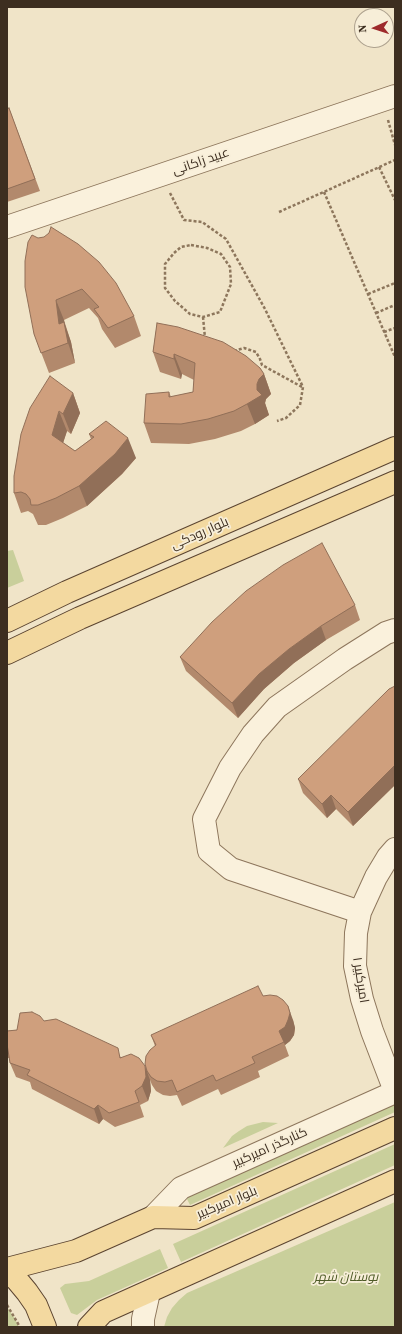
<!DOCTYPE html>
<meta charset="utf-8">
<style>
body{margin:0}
#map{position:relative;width:402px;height:1334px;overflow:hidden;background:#f0e4c8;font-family:"Source Serif 4",serif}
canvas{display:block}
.frame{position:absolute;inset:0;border:8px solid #3d2e20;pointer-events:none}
.north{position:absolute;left:354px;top:8px;width:40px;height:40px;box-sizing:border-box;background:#f7eed8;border:1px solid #ada18e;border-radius:50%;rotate:267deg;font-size:11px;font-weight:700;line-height:16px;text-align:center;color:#3d2e20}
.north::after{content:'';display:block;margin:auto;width:14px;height:18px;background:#9e2a2b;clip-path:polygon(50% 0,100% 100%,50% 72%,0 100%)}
</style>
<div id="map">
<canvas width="402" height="1334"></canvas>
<div class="frame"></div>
<div class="north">N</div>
</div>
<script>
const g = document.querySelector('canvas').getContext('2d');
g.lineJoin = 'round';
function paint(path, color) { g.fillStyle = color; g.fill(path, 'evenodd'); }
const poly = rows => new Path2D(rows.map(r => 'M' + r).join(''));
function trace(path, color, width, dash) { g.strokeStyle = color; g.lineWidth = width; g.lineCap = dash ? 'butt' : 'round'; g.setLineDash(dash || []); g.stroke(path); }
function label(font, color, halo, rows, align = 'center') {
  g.font = font + ' "Source Serif 4",Cairo,serif'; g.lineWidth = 3.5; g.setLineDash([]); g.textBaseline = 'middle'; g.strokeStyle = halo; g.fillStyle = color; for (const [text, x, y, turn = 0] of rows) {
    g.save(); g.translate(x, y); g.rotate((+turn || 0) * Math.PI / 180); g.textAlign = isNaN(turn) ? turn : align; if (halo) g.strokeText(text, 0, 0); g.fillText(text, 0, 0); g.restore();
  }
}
const green = poly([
 [13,550,24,581,7,588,7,551],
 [395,1103,395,1112,190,1205,186,1197],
 [263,1122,278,1123,223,1148,232,1136,239,1131,247,1126],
 [395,1144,395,1165,181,1262,173,1244],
 [395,1202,395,1327,164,1327,167,1317,172,1308,179,1300,187,1293],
 [160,1249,168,1268,97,1300,77,1315,71,1313,60,1288,65,1284,89,1281],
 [7,1307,14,1317,19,1327,7,1327]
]);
const path = poly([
 [388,120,395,145],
 [379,167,395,200],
 [324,192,395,357],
 [170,193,184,220,202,222,226,239,265,309,303,387,300,405,286,418,277,421],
 [279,212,395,160],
 [191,245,207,248,221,254,230,267,231,284,220,312,203,317,190,314,175,301,165,288,165,264,174,253,181,247,191,245],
 [368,294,395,283],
 [376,313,395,305],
 [203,317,205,338],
 [384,332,395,328],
 [234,351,244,348,256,352,260,359,262,365,302,387],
 [7,1305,20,1327]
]);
const minor = poly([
 [7,227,395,96],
 [395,849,388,857,376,877,360,912,356,933,355,966,362,999,372,1031,395,1091],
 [360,912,231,869,209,851,204,819,230,768,253,734,277,707,345,659,386,633,395,630],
 [153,1217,181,1188,395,1092],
 [143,1327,143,1319,149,1292]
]);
const major = poly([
 [7,621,67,592,395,448],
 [7,653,80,618,395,482],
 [7,1269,76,1251,153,1217,194,1218,395,1128],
 [7,1271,17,1280,27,1292,36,1305,45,1327],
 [89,1327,103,1312,395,1181]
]);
const wall = poly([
 [9,108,40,191,7,202,7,109],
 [28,242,134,316,141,336,115,348,102,329,98,318,89,308,64,320,71,342,75,363,49,373,34,334],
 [157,323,264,374,271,394,266,399,265,403,269,415,255,424,241,431,215,439,189,444,151,443,144,423,169,392,171,397,193,392,194,380,182,374,181,379,160,372,153,352],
 [73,393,80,413,71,434,67,431,63,443,75,451,91,439,89,434,136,458,122,474,87,506,63,518,46,525,38,525,33,514,28,511,21,513,14,493,14,476],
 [355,605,360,620,326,640,294,663,264,689,238,718,186,671,180,657],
 [395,686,395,785,353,826,336,809,327,818,303,793,298,779],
 [263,996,293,1020,295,1028,294,1035,290,1041,285,1045,289,1056,258,1071,260,1077,221,1095,218,1089,182,1106,177,1095,170,1096,163,1095,156,1091,152,1085,150,1080,151,1091,148,1101,140,1105,144,1117,115,1127,103,1119,99,1124,32,1089,30,1082,16,1077,10,1063,10,1058,7,1058,7,1031,17,1030,44,1021,121,1057,145,1066,146,1070,155,1046,151,1035]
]);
const shadedWall = poly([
 [56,300,64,320,67,343,59,324],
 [64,322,71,342,75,363,68,343],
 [174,354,182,374,181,379,174,359],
 [264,374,271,394,266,399,265,403,269,415,255,424,247,404,257,390,257,384,259,379],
 [73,393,80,413,71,434,63,414],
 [59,411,67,431,59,455,52,435],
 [128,438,136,458,122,474,87,506,79,486],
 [321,626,326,640,294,663,264,689,238,718,232,703,259,674,289,649],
 [395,765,395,785,353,826,348,812],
 [331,795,336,809,327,818,322,804],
 [288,1006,293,1020,295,1028,294,1035,290,1041,285,1045,279,1031],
 [145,1066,150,1080,151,1091,148,1101,142,1086],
 [98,1105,103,1119,99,1124,94,1109]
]);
const building = poly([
 [9,108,35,179,7,189,7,109,9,108],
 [51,227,78,244,99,262,116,283,134,316,108,328,94,309,99,307,82,289,56,300,59,324,64,322,68,343,41,353,34,334,25,287,25,261,28,242,32,235,38,238,44,237,49,233,51,227],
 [157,323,178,327,223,342,246,356,260,368,264,374,259,379,257,384,257,390,262,395,247,404,234,411,208,419,181,424,144,423,146,394,169,392,169,397,193,392,195,363,174,354,174,359,153,352,157,323],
 [50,376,73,393,63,414,59,411,52,435,75,451,94,437,89,434,106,421,128,438,115,454,79,486,56,498,38,505,31,505,30,499,26,494,21,492,14,493,14,476,21,434,30,408,50,376],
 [322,543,355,605,321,626,289,649,259,674,232,703,180,657,212,622,246,591,283,565,322,543],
 [395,686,395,765,348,812,331,795,322,804,298,779,389,689,395,686],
 [258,986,263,996,270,995,277,996,283,1000,288,1006,290,1013,288,1020,285,1027,279,1031,284,1042,252,1057,255,1063,216,1081,213,1075,177,1092,172,1080,165,1082,157,1081,151,1077,147,1071,145,1064,146,1056,150,1050,156,1045,151,1035,258,986],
 [32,1012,40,1016,44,1021,56,1019,118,1048,120,1058,131,1054,139,1058,145,1066,146,1077,142,1086,135,1091,139,1102,109,1113,98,1105,94,1109,27,1075,30,1070,10,1063,7,1044,7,1031,17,1030,20,1013,32,1012]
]);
const streetNames = [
 ["عبید زاکانی",201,162,-19],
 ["بلوار رودکی",200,534,-24],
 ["امیرکبیر ۱",360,980,81],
 ["کنارگذر امیرکبیر",270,1148,-24],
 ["بلوار امیرکبیر",227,1203,-23]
];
const parkNames = [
 ["بوستان شهر",346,1278]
];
paint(green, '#c9cf9b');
trace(minor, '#8d765c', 24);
trace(major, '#5b4430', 24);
trace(path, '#8d765c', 2.5, [3, 2]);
trace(minor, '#faf1dc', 22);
trace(major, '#f3d9a0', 22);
paint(wall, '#b2896c');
paint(shadedWall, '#916f58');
paint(building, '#cf9f7d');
trace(building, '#916f58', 1);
label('13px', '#3d2e20', '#f7eed8', streetNames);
label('italic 13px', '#4d5a26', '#f7eed8', parkNames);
</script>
